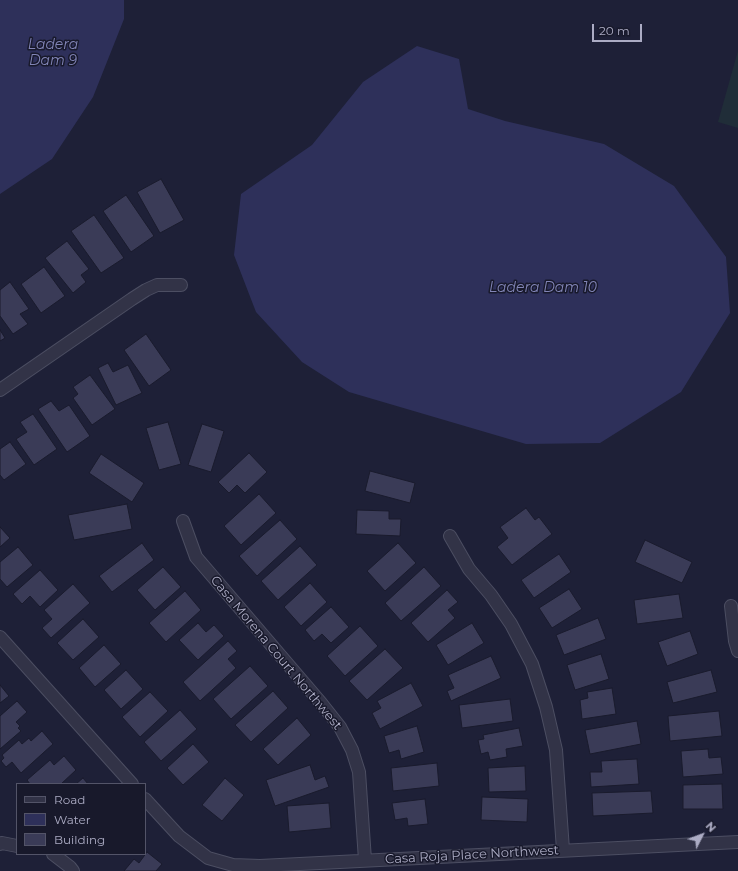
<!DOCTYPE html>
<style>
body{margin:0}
#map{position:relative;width:738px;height:871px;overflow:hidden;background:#1e2037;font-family:Montserrat,sans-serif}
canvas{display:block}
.legend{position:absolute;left:16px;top:783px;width:130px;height:72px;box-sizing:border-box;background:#18192b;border:1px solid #535468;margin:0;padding:5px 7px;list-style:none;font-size:12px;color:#acacc4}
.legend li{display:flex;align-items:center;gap:8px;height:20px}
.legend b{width:20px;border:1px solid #535468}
.north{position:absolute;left:682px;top:815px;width:40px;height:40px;-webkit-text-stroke:3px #18192b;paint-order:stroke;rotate:48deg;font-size:11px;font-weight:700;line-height:16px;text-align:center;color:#acacc4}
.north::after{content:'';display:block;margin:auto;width:14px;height:18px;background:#acacc4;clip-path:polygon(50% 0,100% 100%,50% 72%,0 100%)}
.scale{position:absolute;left:592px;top:24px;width:50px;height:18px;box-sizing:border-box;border:2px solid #acacc4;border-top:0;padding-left:5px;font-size:12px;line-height:14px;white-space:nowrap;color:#acacc4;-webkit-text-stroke:3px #18192b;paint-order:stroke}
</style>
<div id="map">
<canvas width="738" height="871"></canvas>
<ul class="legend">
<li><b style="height:5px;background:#323347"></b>Road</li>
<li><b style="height:11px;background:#2e305a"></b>Water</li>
<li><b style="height:11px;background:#3a3b57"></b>Building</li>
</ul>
<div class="north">N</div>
<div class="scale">20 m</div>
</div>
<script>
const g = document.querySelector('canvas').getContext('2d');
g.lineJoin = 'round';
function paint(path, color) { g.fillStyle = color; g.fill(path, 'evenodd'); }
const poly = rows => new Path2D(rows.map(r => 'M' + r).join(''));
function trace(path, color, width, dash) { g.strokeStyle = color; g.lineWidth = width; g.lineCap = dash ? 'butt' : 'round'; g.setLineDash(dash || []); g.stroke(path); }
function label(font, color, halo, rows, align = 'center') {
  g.font = font + ' Montserrat,sans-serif'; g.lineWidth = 3; g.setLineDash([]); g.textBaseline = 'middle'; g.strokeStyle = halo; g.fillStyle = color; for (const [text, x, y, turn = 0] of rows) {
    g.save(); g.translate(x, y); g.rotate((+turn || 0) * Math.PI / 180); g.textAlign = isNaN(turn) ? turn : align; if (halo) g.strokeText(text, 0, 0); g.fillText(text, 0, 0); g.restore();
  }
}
const green = poly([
 [738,51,738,128,718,122]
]);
const water = poly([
 [0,0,124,0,124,19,93,97,52,159,0,194],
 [417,46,459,59,468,109,505,121,604,144,674,186,726,257,730,313,681,392,600,443,526,444,349,392,302,362,256,312,234,255,241,194,312,145,363,82]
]);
const building = poly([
 [161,179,184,220,160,233,137,192,161,179],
 [126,195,154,236,131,252,103,211,126,195],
 [94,215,124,258,101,273,71,231,94,215],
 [67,241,89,269,81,275,86,282,73,293,45,258,67,241],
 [44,267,65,296,41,313,21,284,44,267],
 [10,282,29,309,20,314,28,324,13,334,0,316,0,290,10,282],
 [0,330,5,338,0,341,0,330],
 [146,334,171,370,149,386,124,350,146,334],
 [108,363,113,372,128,365,142,393,116,405,98,368,108,363],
 [90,375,115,409,92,425,73,398,78,394,73,387,90,375],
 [51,401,59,411,69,405,90,436,67,452,38,409,51,401],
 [33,414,57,449,34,465,16,439,27,432,20,422,33,414],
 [168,422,181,464,159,470,146,428,168,422],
 [202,424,224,431,211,472,188,465,202,424],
 [10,442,26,464,4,480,0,475,0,449,10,442],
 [249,453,267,472,245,493,237,485,229,493,218,482,249,453],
 [101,454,144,483,132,502,89,473,101,454],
 [370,471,415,483,410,503,365,491,370,471],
 [259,494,276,513,241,545,224,526,259,494],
 [127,504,132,529,74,540,68,515,127,504],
 [526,508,535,520,539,517,552,534,512,565,497,547,508,538,500,527,526,508],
 [357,510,389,511,389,519,401,519,400,536,356,534,357,510],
 [280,520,297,539,257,576,239,556,280,520],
 [0,527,10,538,0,547,0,527],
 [645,540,692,562,682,583,635,562,645,540],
 [142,543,154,560,112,592,99,576,142,543],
 [398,543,416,563,385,591,367,571,398,543],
 [300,546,317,565,278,600,261,581,300,546],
 [18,547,33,565,7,587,0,579,0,562,18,547],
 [559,554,571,572,534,598,521,580,559,554],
 [163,567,181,587,155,610,137,590,163,567],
 [424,567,441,586,401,621,385,603,424,567],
 [40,570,58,590,40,607,30,596,22,604,13,594,40,570],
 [310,583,327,602,301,626,284,607,310,583],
 [73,584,90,603,51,638,42,628,52,619,44,610,73,584],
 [569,589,582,609,552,628,539,608,569,589],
 [447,590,458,602,448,610,455,618,428,642,411,623,447,590],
 [185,591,201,610,166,642,149,623,185,591],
 [679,594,683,618,637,624,634,600,679,594],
 [331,607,349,627,331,643,322,634,314,641,305,630,331,607],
 [598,618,606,639,564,655,556,635,598,618],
 [83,619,99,637,73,660,57,643,83,619],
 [198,623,206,632,214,625,224,636,198,660,179,640,198,623],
 [472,623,484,643,448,665,436,645,472,623],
 [360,626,378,646,345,676,327,656,360,626],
 [690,631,698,654,667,666,658,642,690,631],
 [228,641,237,651,228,659,236,668,200,701,183,682,228,641],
 [104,645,121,664,95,687,79,668,104,645],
 [385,649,403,668,367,700,349,681,385,649],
 [601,654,609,679,575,690,567,665,601,654],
 [491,656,501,678,451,701,447,691,454,688,448,675,491,656],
 [250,666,268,686,231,719,213,699,250,666],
 [126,670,143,689,121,709,104,690,126,670],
 [711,670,717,692,673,703,667,682,711,670],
 [411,683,423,706,380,729,372,713,381,708,377,701,411,683],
 [0,685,9,696,0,703,0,685],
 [612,688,616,714,582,719,580,700,588,698,587,692,612,688],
 [273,691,288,708,251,742,235,725,273,691],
 [150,692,168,711,140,737,122,717,150,692],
 [510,699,513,721,462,728,459,705,510,699],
 [17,701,27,712,16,722,20,726,18,728,21,731,0,749,0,716,17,701],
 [180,710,197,729,161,761,144,742,180,710],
 [719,711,722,736,670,741,668,716,719,711],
 [297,718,311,735,278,765,263,749,297,718],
 [637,721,641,744,590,754,585,730,637,721],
 [417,726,424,752,401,759,399,750,389,753,384,736,417,726],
 [519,728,523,746,506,749,507,757,490,760,488,752,481,754,478,740,484,739,483,735,519,728],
 [42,731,53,744,21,773,12,762,6,767,1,761,4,758,2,755,19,740,22,744,29,738,31,741,42,731],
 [193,744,209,762,183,785,167,768,193,744],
 [708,749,709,758,721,757,723,774,683,777,681,751,708,749],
 [64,756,76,770,61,784,30,784,27,780,50,760,54,765,64,756],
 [637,759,639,784,591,787,590,772,602,772,601,761,637,759],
 [437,763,439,786,393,791,391,768,437,763],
 [310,765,315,780,325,776,329,787,275,806,266,780,310,765],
 [525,766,526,791,489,792,488,768,525,766],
 [83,778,88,784,76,784,83,778],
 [225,778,244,795,222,821,202,805,225,778],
 [722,784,723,809,683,809,683,785,722,784],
 [651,791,653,813,593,816,592,793,651,791],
 [482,797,528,799,527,822,481,820,482,797],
 [425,799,428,824,408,826,407,818,395,820,392,803,425,799],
 [329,803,331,828,289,832,287,806,329,803],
 [147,852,162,864,156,871,124,871,134,859,139,863,147,852]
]);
const street = poly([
 [0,390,132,299,146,290,157,285,181,285],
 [183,521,196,557,321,703,340,727,352,750,359,772,365,860],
 [450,536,469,569,491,595,511,624,532,664,546,707,556,750,563,850],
 [731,606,735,641,738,651],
 [0,637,132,784],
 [145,799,179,836,208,858,233,865,260,866,738,842],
 [0,844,2,843,17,846],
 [53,854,70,867,73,871]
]);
const streetNames = [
 ["Casa Morena Court Northwest",276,653,50],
 ["Casa Roja Place Northwest",472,855,-3]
];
const waterNames = [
 ["Ladera",53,45],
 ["Dam 9",53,61],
 ["Ladera Dam 10",543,288]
];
paint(green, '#202d38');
paint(water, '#2e305a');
paint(building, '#3a3b57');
trace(building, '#1a1b2d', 1);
trace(street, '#4c4e62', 14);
trace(street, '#323347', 12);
label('13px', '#acacc4', '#18192b', streetNames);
label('italic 14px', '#8285b7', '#18192b', waterNames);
</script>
